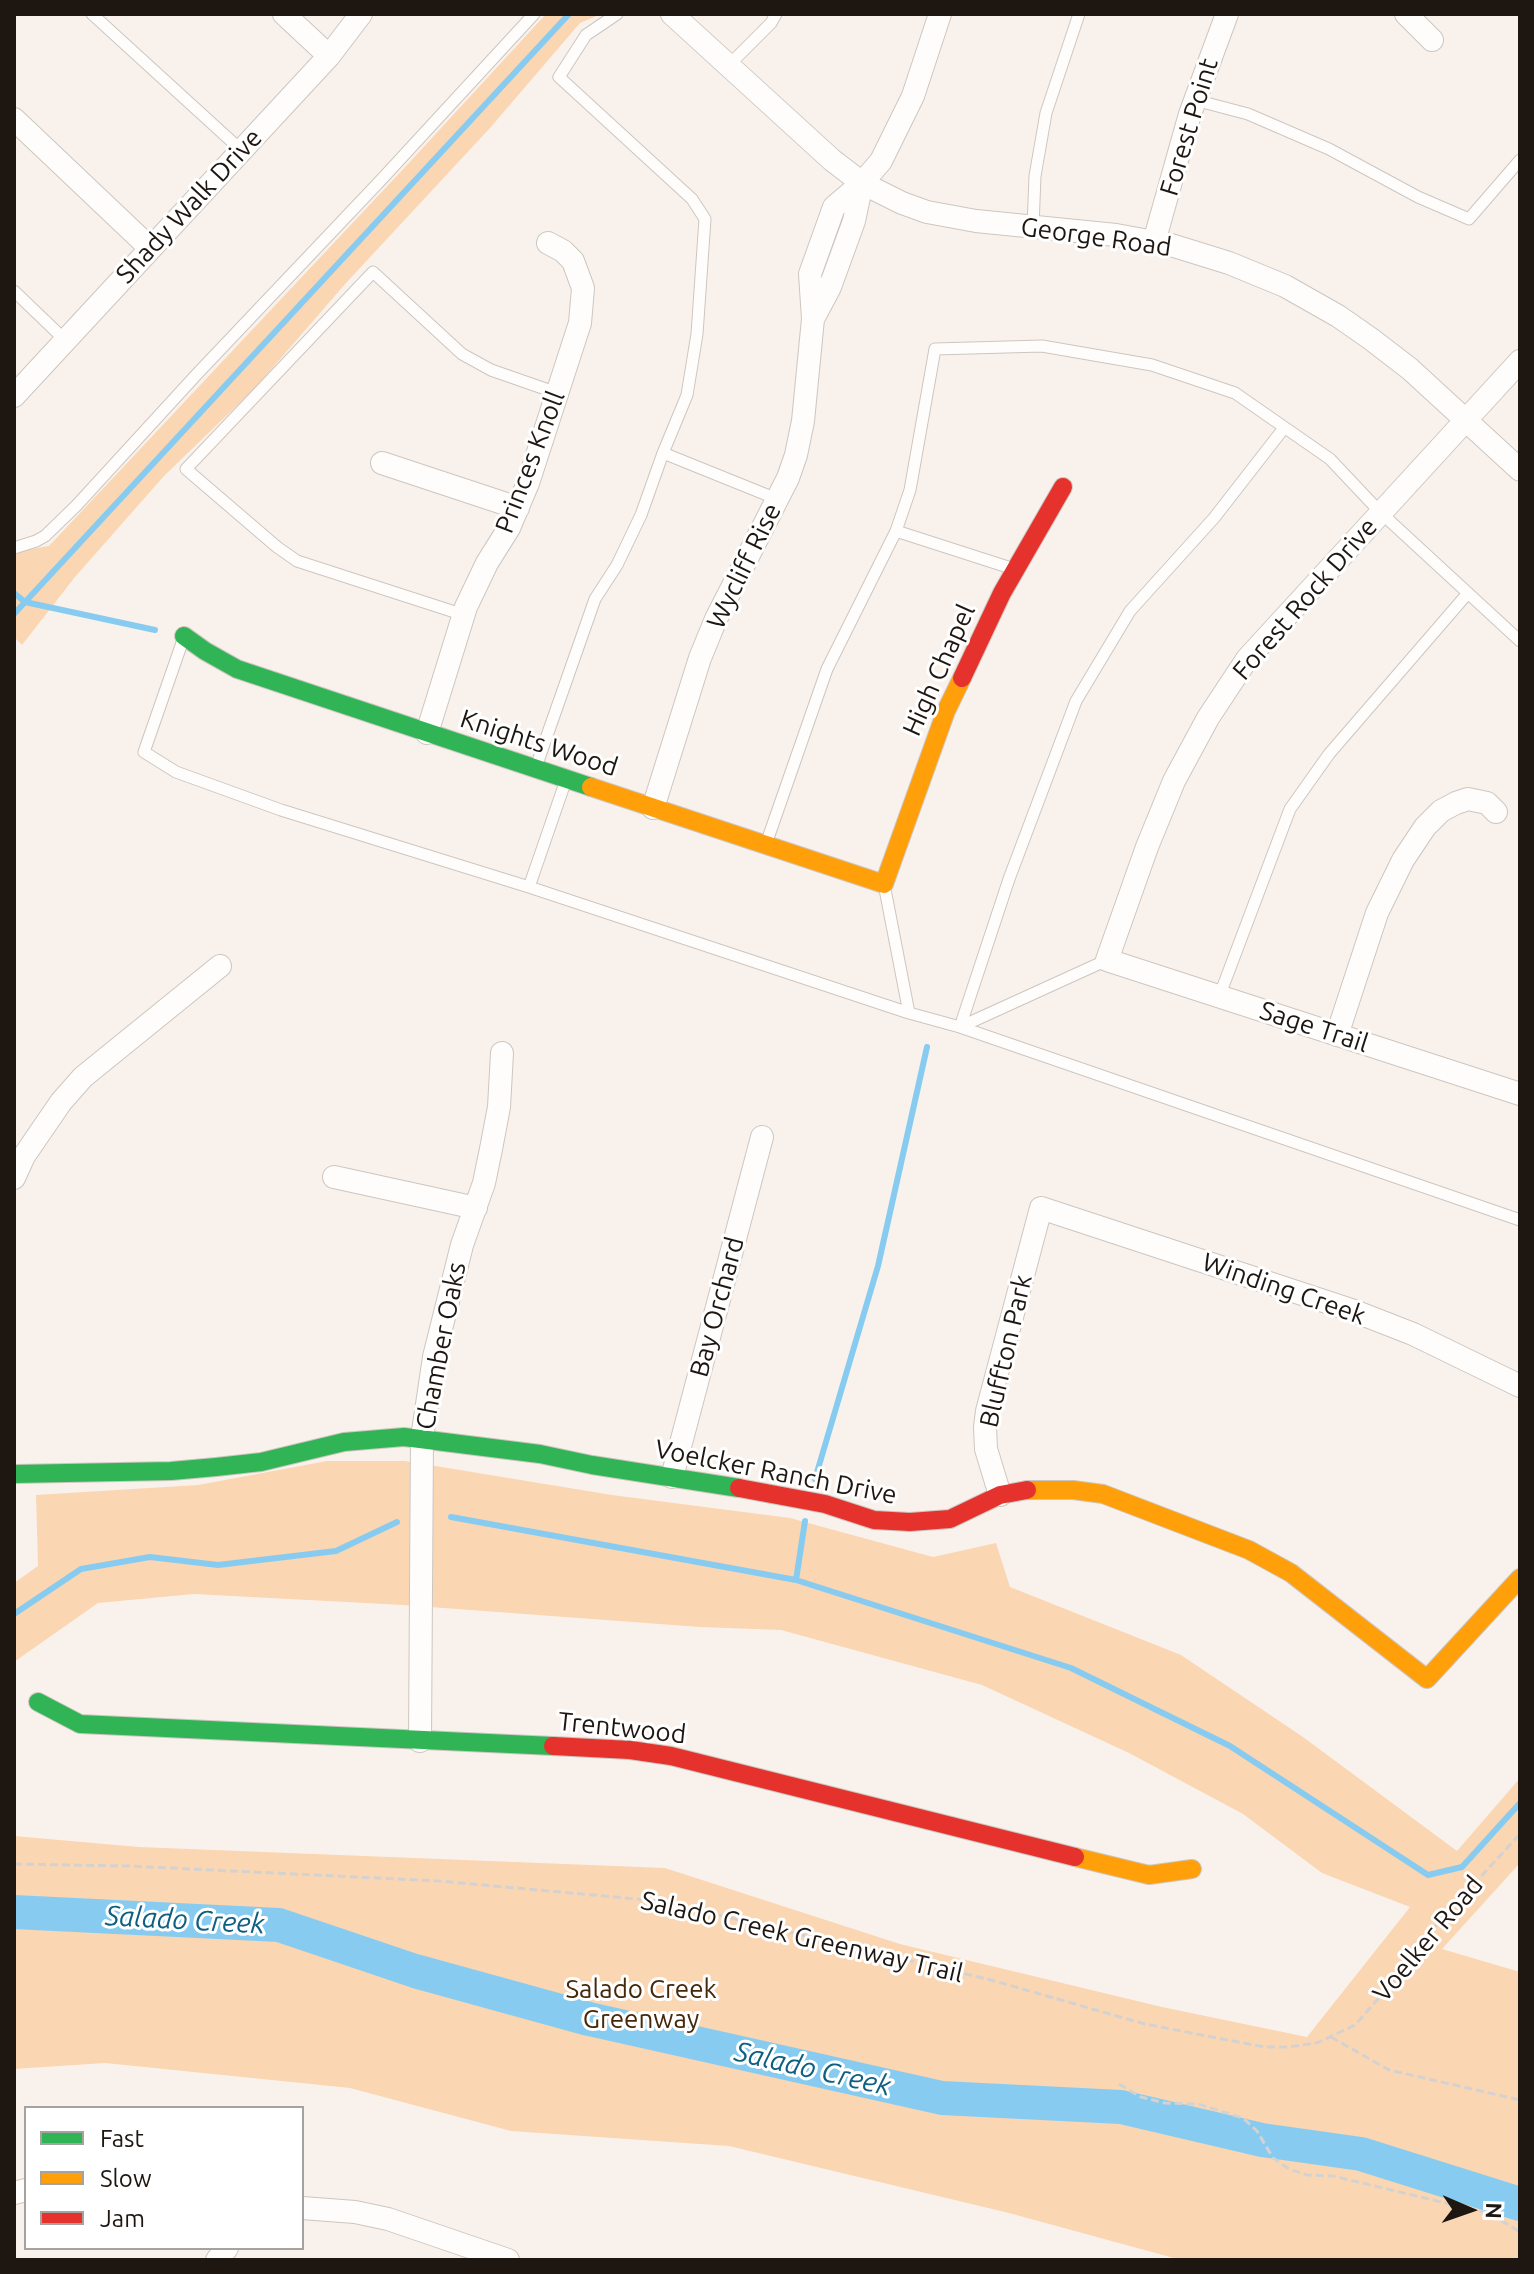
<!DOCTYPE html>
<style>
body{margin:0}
#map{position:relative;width:1534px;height:2274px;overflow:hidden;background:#f9f2ec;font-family:Ubuntu,sans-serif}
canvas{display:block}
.frame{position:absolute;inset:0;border:16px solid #1e1711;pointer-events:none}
.legend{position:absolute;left:24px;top:2106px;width:280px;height:144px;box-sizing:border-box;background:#fff;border:2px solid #a5a2a0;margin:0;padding:10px 14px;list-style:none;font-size:24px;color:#1e1711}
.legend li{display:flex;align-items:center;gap:16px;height:40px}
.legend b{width:40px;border:2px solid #a5a2a0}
.north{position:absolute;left:1430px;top:2170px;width:80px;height:80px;-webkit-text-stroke:6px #fff;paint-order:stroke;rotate:92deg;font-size:22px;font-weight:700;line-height:32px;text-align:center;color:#1e1711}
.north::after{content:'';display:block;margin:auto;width:28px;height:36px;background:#1e1711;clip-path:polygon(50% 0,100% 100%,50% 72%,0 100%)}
</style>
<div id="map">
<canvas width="1534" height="2274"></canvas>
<div class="frame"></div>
<ul class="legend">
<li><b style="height:10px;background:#30b455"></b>Fast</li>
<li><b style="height:10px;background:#ff9f0a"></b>Slow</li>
<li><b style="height:10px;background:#e5322d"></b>Jam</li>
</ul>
<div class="north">N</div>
</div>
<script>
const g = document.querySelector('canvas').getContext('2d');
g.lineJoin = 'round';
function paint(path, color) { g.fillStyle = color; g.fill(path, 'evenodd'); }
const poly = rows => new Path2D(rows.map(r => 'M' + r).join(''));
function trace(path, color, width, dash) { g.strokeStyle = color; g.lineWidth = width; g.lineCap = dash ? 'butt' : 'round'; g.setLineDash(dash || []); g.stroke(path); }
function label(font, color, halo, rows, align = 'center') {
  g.font = font + ' Ubuntu,sans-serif'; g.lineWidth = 6; g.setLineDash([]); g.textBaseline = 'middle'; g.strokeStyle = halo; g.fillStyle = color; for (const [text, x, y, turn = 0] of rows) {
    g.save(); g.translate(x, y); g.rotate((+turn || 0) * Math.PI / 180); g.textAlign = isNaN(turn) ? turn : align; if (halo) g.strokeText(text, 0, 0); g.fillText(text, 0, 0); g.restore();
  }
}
const green = poly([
 [546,14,601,14,580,23,490,128,346,283,255,388,164,476,75,577,22,645,14,637,14,552,49,546,408,164],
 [327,1461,405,1461,612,1495,790,1518,933,1557,996,1543,1010,1587,1181,1655,1303,1737,1457,1851,1520,1778,1520,1863,1442,1949,1520,1972,1520,2260,1181,2260,1009,2213,729,2146,511,2131,350,2088,105,2063,14,2069,14,1836,139,1847,665,1868,900,1944,1162,2007,1307,2037,1410,1907,1322,1873,1243,1814,1129,1753,982,1685,781,1630,700,1627,403,1605,194,1594,98,1603,14,1662,14,1583,38,1566,36,1495,198,1485]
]);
const stream = poly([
 [14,593,25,602,155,630],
 [14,614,569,14],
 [815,1479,878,1266,927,1047],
 [451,1517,796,1580,1071,1668,1230,1746,1428,1875,1462,1867,1520,1803],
 [796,1580,805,1521],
 [14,1614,81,1569,150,1557,218,1565,336,1551,397,1522]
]);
const river = poly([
 [14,1912,279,1925,415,1971,589,2019,942,2098,1121,2107,1262,2140,1361,2154,1520,2204]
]);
const path = poly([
 [14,1864,129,1866,439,1881,659,1901,991,1980,1145,2024,1264,2047,1287,2047,1317,2043,1355,2025,1400,1974,1429,1933,1520,1834],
 [1331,2037,1389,2070,1520,2100],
 [1119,2084,1141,2097,1165,2103,1198,2104,1243,2118,1257,2131,1273,2158,1289,2169,1307,2175,1333,2176,1491,2214,1520,2232]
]);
const lane = poly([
 [92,14,241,150],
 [728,66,771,23,776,14],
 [1195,100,1248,114,1329,149,1418,197,1469,219,1520,160],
 [1033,227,1035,176,1046,113,1079,14],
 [14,291,65,340],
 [663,453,777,499],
 [896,531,1014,569],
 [14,548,36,541,45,536,76,506,197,374,381,180,534,14],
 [464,615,297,561,277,547,186,469,373,272,462,354,491,370,557,393],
 [184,637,144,752,176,772,281,810,529,887,909,1013,960,1027,1009,879,1076,701,1130,611,1214,518,1284,428],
 [536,767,595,599,617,565,641,515,663,453,687,395,697,334,705,219,692,199,559,77,586,35,617,14],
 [766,844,827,669,896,531,910,490,935,349,1042,346,1152,365,1235,393,1330,459,1380,512,1520,641],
 [884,884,909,1013],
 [529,887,566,780],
 [1107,960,960,1027,1520,1220],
 [1219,997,1290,809,1329,754,1468,593]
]);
const street = poly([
 [284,14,329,56],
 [672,14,832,160,862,183,902,203,927,212,976,221,1116,235,1171,245,1229,263,1285,286,1338,316,1371,339,1410,369,1520,470],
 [1406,14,1432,40],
 [14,119,150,248],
 [1154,242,1190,114,1227,14],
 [813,319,830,287,854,221,862,183],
 [1520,361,1247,659,1208,718,1174,781,1147,847,1107,960,1520,1094],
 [14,396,329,56,361,14],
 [382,463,518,508],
 [427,733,466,607,487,563,509,528,528,483,580,323,583,288,573,261,563,251,548,243],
 [653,808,700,658,716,619,788,478,796,455,803,421,813,319,810,274,834,207,862,183,881,161,913,96,940,14],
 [1337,1035,1377,913,1403,860,1425,827,1441,811,1456,803,1468,799,1487,803,1496,812],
 [334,1177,476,1208],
 [14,1178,24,1156,61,1102,83,1077,220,966],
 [672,1477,762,1137],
 [1000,1495,986,1449,985,1427,987,1411,1041,1208,1354,1311,1413,1334,1520,1386],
 [420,1741,422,1438,434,1357,462,1245,484,1183,491,1149,499,1107,502,1053],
 [14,2193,26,2190],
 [302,2208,355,2212,388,2219,508,2260],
 [217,2260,227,2248]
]);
const fast = poly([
 [184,636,205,651,237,669,591,787],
 [14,1474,171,1471,216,1467,261,1462,344,1442,404,1437,540,1454,592,1465,739,1488],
 [38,1702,80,1724,553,1746]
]);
const slow = poly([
 [591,787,884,884,946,711,962,678],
 [1027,1490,1073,1490,1103,1494,1249,1550,1291,1573,1427,1679,1520,1578],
 [1075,1857,1149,1875,1192,1869]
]);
const jam = poly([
 [962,678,1002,593,1063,487],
 [739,1488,825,1504,874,1520,910,1522,950,1519,1000,1495,1027,1490],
 [553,1746,630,1750,671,1756,1075,1857]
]);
const streetNames = [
 ["Forest Point",1189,127,-73],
 ["Shady Walk Drive",189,206,-47],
 ["George Road",1096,237,8],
 ["Princes Knoll",530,462,-69],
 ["Wycliff Rise",744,566,-64],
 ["Forest Rock Drive",1305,599,-49],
 ["High Chapel",939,670,-66],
 ["Knights Wood",539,743,18],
 ["Sage Trail",1314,1027,18],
 ["Winding Creek",1284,1289,19],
 ["Bay Orchard",717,1307,-75],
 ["Chamber Oaks",441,1346,-79],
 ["Bluffton Park",1006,1351,-77],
 ["Voelcker Ranch Drive",776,1472,11],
 ["Trentwood",622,1728,6],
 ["Salado Creek Greenway Trail",802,1937,13],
 ["Voelker Road",1428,1939,-50]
];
const parkNames = [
 ["Salado Creek",641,1989],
 ["Greenway",641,2019]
];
const waterNames = [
 ["Salado Creek",185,1920,3],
 ["Salado Creek",813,2069,13]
];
paint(green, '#fbd6b3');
trace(stream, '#87ccf0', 6);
trace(river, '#87ccf0', 34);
trace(lane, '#cdc6c0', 13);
trace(street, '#cdc6c0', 24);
trace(fast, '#cdc6c0', 20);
trace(slow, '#cdc6c0', 20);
trace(jam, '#cdc6c0', 20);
trace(path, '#d4d2d0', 3, [8, 4]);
trace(lane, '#fefdfc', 11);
trace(street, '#fefdfc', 22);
trace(fast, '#30b455', 18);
trace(slow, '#ff9f0a', 18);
trace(jam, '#e5322d', 18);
label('26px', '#1e1711', '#fff', streetNames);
label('26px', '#452809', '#fff', parkNames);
label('italic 28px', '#0f5f82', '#fff', waterNames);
</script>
